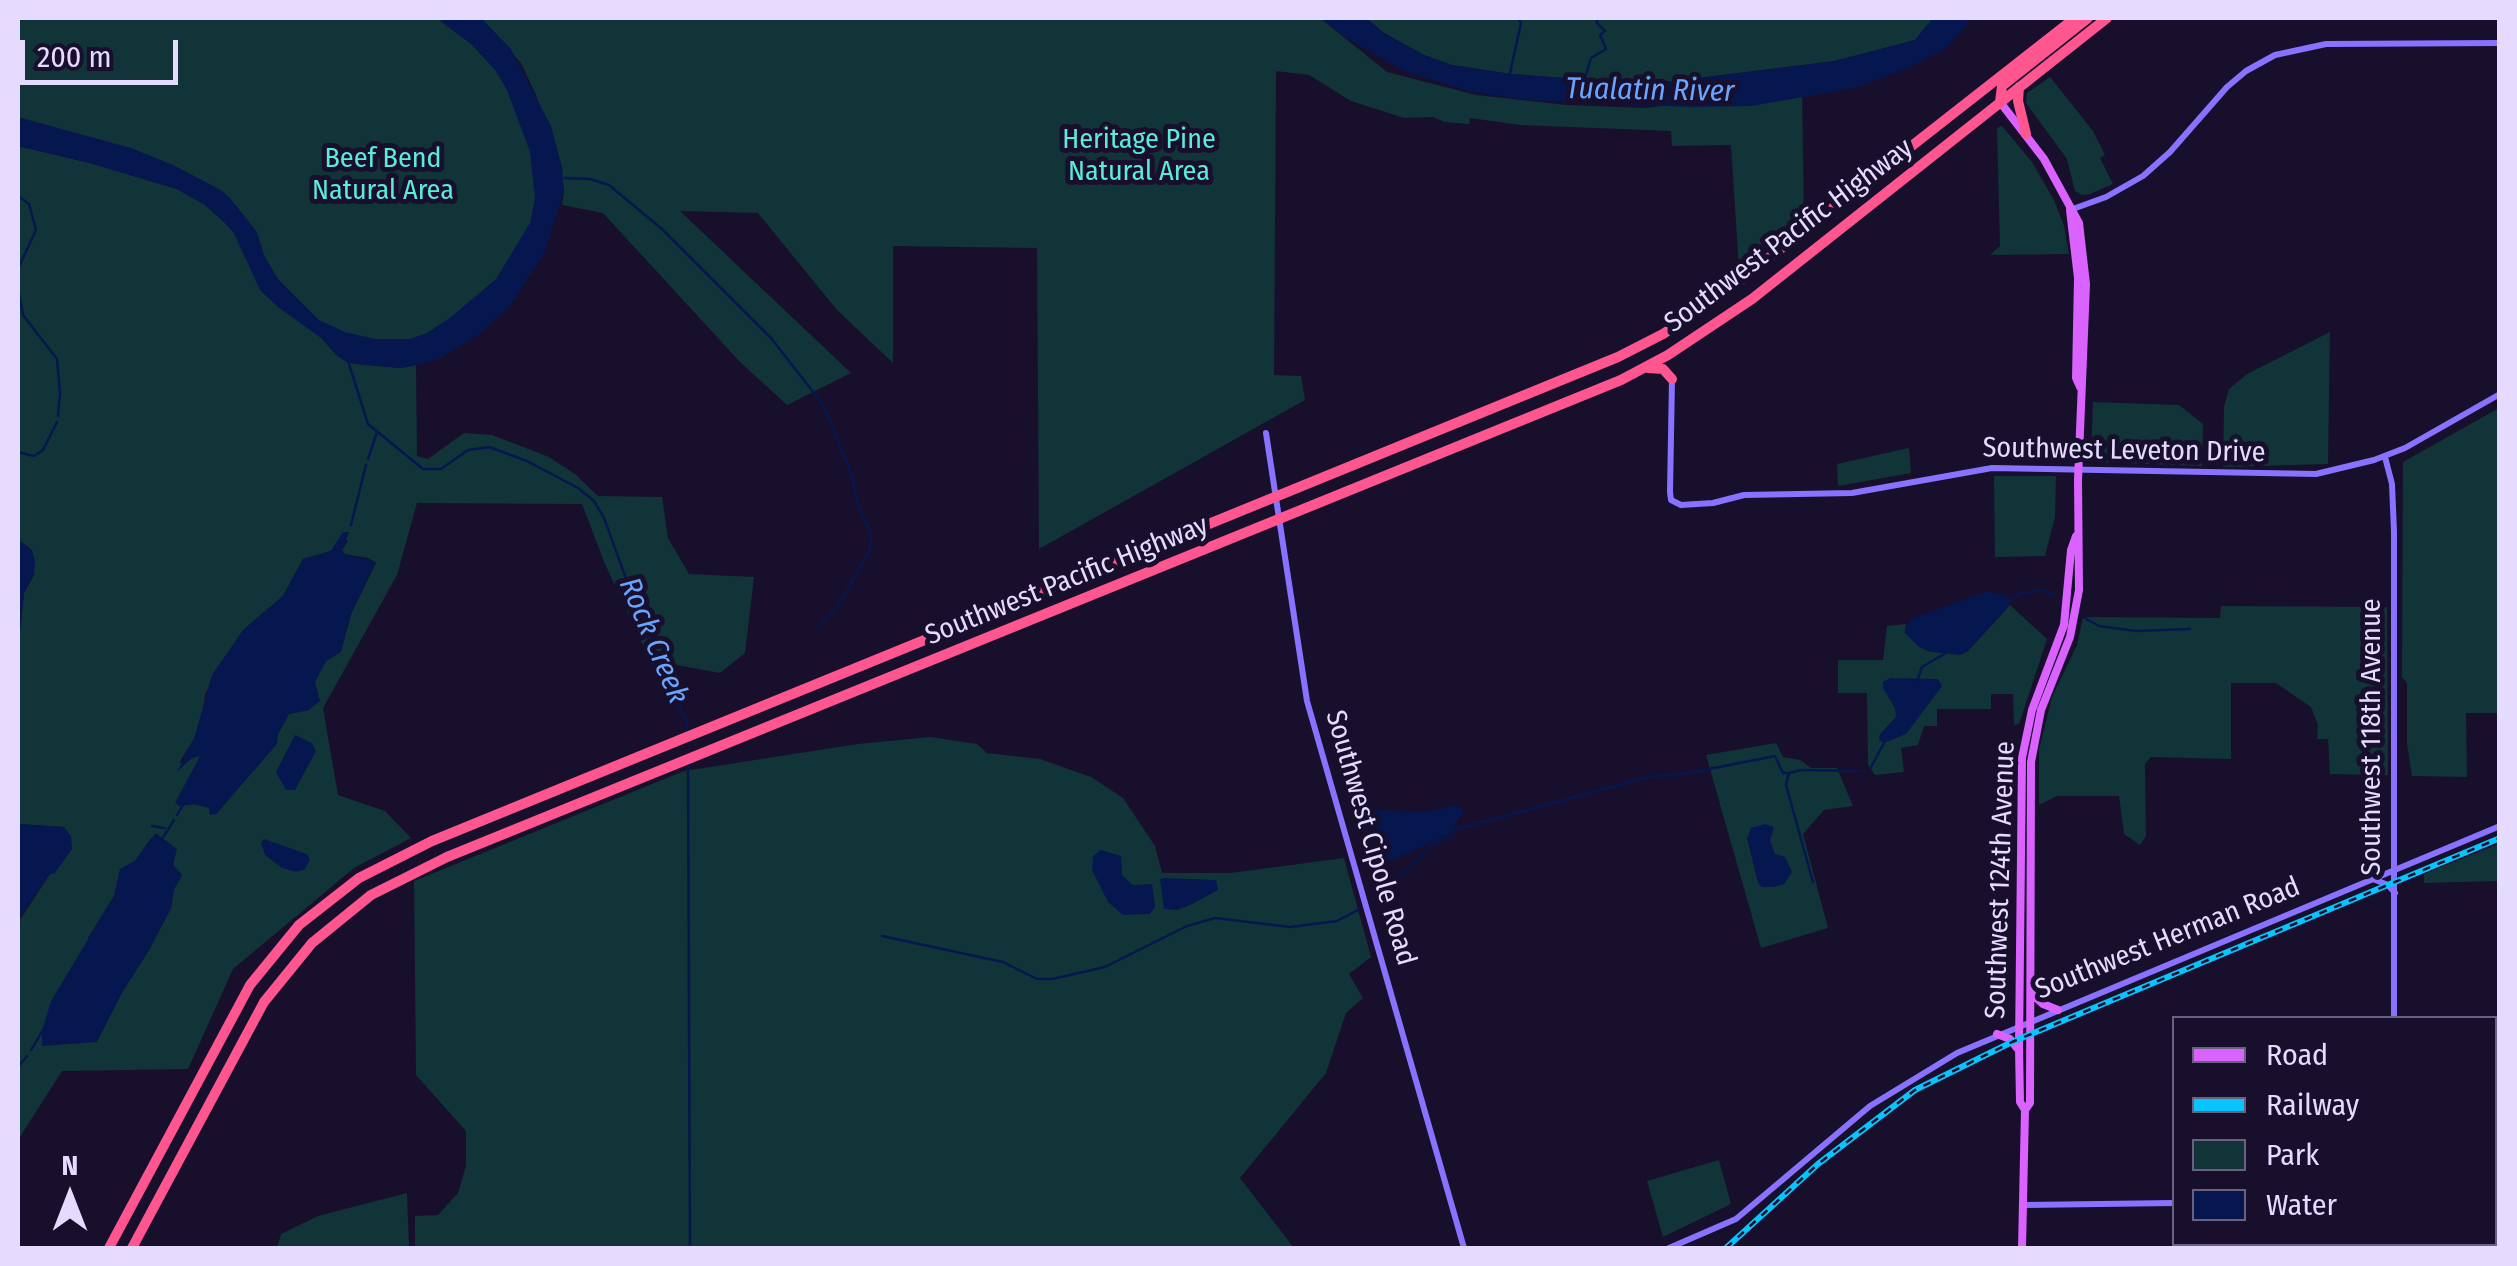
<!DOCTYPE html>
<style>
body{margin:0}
#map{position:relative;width:2517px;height:1266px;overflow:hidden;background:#180f2d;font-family:"Fira Sans Condensed",sans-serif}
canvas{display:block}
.frame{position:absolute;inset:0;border:20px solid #e4dbff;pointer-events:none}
.legend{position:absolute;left:2172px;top:1016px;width:325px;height:230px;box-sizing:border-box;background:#180f2d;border:2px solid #6a6181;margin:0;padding:12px 18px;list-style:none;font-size:30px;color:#e4dbff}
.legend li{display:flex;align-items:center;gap:20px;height:50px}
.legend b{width:50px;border:2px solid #6a6181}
.north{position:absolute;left:20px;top:1146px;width:100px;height:100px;-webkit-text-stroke:8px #180f2d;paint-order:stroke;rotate:0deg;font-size:28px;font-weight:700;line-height:40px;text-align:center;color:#e4dbff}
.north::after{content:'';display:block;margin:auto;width:35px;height:45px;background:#e4dbff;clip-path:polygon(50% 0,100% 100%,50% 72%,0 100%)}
.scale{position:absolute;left:20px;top:40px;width:158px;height:45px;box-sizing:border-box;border:5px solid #e4dbff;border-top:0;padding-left:12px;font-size:30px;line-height:35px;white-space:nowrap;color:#e4dbff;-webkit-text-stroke:8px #180f2d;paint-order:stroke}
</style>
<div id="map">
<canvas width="2517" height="1266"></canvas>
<div class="frame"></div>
<ul class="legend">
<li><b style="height:12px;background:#da62ff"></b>Road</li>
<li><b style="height:12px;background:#07c4ff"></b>Railway</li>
<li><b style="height:28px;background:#113438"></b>Park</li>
<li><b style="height:28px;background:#06174f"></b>Water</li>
</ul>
<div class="north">N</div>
<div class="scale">200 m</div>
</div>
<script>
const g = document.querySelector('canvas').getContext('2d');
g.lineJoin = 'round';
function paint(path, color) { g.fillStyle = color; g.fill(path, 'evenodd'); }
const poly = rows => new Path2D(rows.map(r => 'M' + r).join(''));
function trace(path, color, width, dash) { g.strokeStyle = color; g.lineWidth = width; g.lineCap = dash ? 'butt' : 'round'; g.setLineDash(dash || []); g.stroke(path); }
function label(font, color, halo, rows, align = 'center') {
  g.font = font + ' "Fira Sans Condensed",sans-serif'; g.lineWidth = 10; g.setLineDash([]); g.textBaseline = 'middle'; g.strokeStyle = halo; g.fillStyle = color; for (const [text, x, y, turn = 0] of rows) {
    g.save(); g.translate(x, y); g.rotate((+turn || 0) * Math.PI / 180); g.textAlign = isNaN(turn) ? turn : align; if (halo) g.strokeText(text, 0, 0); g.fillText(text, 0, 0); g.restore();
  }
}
const green = poly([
 [18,18,469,18,533,114,546,214,484,306,417,345,352,363,400,368,416,365,417,456,428,459,464,433,492,435,549,457,575,474,598,496,662,497,668,538,689,574,754,577,745,653,720,673,650,660,605,564,582,504,417,503,397,575,323,708,338,795,385,811,411,838,354,868,233,969,188,1069,62,1071,18,1140,18,923,50,874,55,873,64,827,18,824,18,651,24,593,34,575,18,539,18,146,90,163,177,189,205,205,225,223,234,233,251,275,233,230,195,189,18,126],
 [342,536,348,541,342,550,345,554,368,558,376,563,351,614,341,651,326,661,314,682,308,710,289,714,264,758,216,814,210,808,194,804,179,806,201,755,179,763,194,739,203,713,205,694,243,630,283,596,303,559,331,551],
 [163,837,173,865,182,875,174,889,171,908,149,950,123,991,88,938,114,896,121,869,135,861,151,838],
 [481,18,1320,18,1387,72,1476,95,1566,105,1646,108,1728,97,1802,93,1804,220,1739,269,1731,145,1672,146,1671,131,1520,125,1470,118,1469,124,1445,122,1433,117,1404,118,1351,101,1309,75,1276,71,1274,375,1301,376,1305,400,1039,549,1037,248,893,246,893,363,837,310,758,213,680,211,851,373,787,405,740,362,603,213,562,205,564,191,536,95,521,63],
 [1366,18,1933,18,1915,40,1835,61,1674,81,1629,83,1511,74,1452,65,1424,55,1384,33],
 [2050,77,2093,131,2105,155,2100,158,2113,184,2090,194,2082,195,2075,191,2067,159,2026,103,2027,93],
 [2002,126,2032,162,2054,200,2064,226,2069,254,1990,255,2000,246,1997,128],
 [2330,332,2328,464,2223,467,2224,407,2229,389,2247,374],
 [2093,402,2179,405,2203,424,2202,466,2095,462,2091,454],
 [2499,408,2499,713,2466,713,2467,777,2412,776,2407,744,2407,683,2402,677,2403,462],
 [1909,448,1911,473,1838,486,1837,464],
 [1994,476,2056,476,2055,517,2045,556,1995,557],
 [2010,605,2047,639,2019,724,2014,725,2013,694,1991,694,1991,709,1937,709,1937,726,1924,726,1918,745,1901,748,1904,772,1875,775,1868,765,1867,693,1838,693,1838,660,1883,660,1887,626,1906,624,1905,632,1960,655,1968,651],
 [2221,606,2387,607,2388,775,2330,774,2328,739,2317,739,2318,725,2311,707,2276,683,2231,683,2231,759,2151,757,2145,764,2146,836,2140,845,2124,834,2119,796,2057,796,2039,805,2039,750,2052,697,2077,645,2083,617,2220,618],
 [931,737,977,744,987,753,1040,759,1091,777,1123,798,1155,846,1162,873,1231,873,1344,858,1371,957,1349,974,1363,998,1346,1013,1326,1073,1240,1178,1294,1248,415,1248,415,1216,438,1215,458,1193,466,1166,466,1131,416,1075,414,881,684,771,858,744],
 [1776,743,1783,757,1800,760,1811,768,1837,768,1853,806,1824,810,1803,834,1828,928,1761,948,1706,755],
 [2499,844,2499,881,2424,883,2424,874],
 [1719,1160,1731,1204,1663,1237,1647,1181],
 [407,1193,409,1248,277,1248,281,1234,318,1216]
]);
const water = poly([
 [436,18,481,18,511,49,551,126,562,167,564,191,544,254,509,307,478,335,441,358,422,364,401,368,364,365,348,363,336,355,321,338,278,307,260,290,234,233,225,223,205,205,177,189,90,163,18,146,18,117,131,148,173,165,221,190,230,198,257,232,264,255,278,279,319,320,345,332,375,339,410,339,427,333,451,317,496,279,530,223,535,198,530,152,507,90,495,70,471,44],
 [1321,18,1366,18,1384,33,1424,55,1452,65,1511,74,1629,83,1674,81,1835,61,1915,40,1933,18,1971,18,1963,30,1942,51,1908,68,1855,88,1751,106,1688,107,1525,100,1468,91,1404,71,1346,38],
 [343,532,349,532,342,550,345,554,376,562,351,614,341,652,326,661,315,682,320,701,309,710,289,714,278,734,277,744,216,814,210,815,209,808,194,804,179,806,175,803,200,756,193,757,177,772,194,739,212,675,243,630,283,596,303,559,331,551],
 [18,539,32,550,35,561,34,575,24,593,18,651],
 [1988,591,2007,596,2010,605,1968,651,1960,655,1931,652,1919,647,1904,632,1911,619],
 [1890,678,1938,679,1942,686,1906,734,1884,743,1879,740,1880,734,1896,717,1895,708,1883,688,1883,682],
 [295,735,312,743,316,751,295,790,286,790,276,772],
 [1456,805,1464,810,1450,833,1394,860,1376,863,1363,835,1361,820,1373,810,1428,812],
 [18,824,64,827,71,836,72,849,55,873,50,874,19,918,21,924,18,923],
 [1765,824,1774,827,1770,841,1775,854,1785,857,1792,872,1784,884,1775,887,1762,887,1758,883,1747,838,1751,828],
 [156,833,177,849,173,865,182,875,174,889,171,908,149,950,123,991,97,1042,42,1046,42,1031,51,1001,114,896,120,869,135,861],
 [264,839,307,854,310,859,305,869,296,872,282,868,265,855,261,843],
 [1101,850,1121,856,1122,875,1133,885,1152,884,1155,907,1150,914,1123,915,1108,902,1092,870,1093,856],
 [1164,878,1216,880,1218,890,1190,905,1177,910,1164,909,1160,879]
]);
const stream = poly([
 [1510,73,1521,23,1518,18],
 [1585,78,1591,58,1606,49,1600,35,1605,31,1597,23,1597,18],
 [565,178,590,179,609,185,662,229,771,338,824,406,851,473,859,508,871,532,870,550,838,606,817,628],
 [18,196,29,204,36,230,18,269],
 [18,288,23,315,57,359,60,393,58,416],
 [348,361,368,424,423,469,441,469,468,450,489,447,527,461,578,488,594,501,604,518,651,647,687,723,687,734],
 [18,452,34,456,43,450,57,422],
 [368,459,377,432],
 [351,525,366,465],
 [2009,601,2019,594,2040,590,2054,595],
 [2083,617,2099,626,2136,631,2190,629],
 [1917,681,1922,667,1946,653],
 [688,762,690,1248],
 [1870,769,1884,743],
 [1789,773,1801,770,1861,771],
 [177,815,184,803],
 [152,826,165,828],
 [164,836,174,820],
 [1373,899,1389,888,1433,844,1452,836,1454,830,1648,777,1689,773,1775,756,1783,773,1789,773,1786,785,1813,882],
 [882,936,1003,962,1037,979,1052,979,1105,967,1187,926,1215,918,1290,927,1337,921,1360,909],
 [31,1050,43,1030],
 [18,1067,27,1056]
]);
const secondary = poly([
 [2070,210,2106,197,2143,176,2170,152,2227,87,2246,71,2275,55,2326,44,2500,43],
 [1672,379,1670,492,1671,500,1681,505,1713,503,1744,495,1852,493,1992,468,2316,474,2374,460,2405,448,2500,394],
 [1266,433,1307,701,1464,1248],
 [2385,457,2392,484,2394,532,2394,1018],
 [2373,879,2388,885,2395,893],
 [2494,1202,2500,1202],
 [2025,1205,2174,1203],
 [1669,1248,1736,1219,1870,1106,1957,1053,2500,826]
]);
const primary = poly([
 [2000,102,2044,159,2079,223,2086,284,2078,480,2079,590,2070,637,2041,710,2031,762,2030,1103,2025,1110,2022,1248],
 [2070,210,2078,278,2076,378,2080,387],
 [2032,994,2043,1004,2058,1010],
 [1997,1034,2010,1039,2017,1048],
 [2025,1110,2020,1102,2019,1047,2022,758,2032,710,2064,625,2071,550,2076,536]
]);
const highway = poly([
 [2019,87,2018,101,2026,134],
 [2000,102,2002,86,2088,18],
 [1648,368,1663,369,1672,379],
 [109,1248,250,985,299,925,359,878,432,841,1618,357,1663,334,1719,297,2075,18],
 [132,1248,264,1002,312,943,371,895,447,857,1621,380,1668,355,1752,299,2107,18]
]);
const rail = poly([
 [1726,1248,1818,1164,1915,1090,2012,1042,2500,838]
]);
const parkNames = [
 ["Heritage Pine",1139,140],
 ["Natural Area",1139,172],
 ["Beef Bend",383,159],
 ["Natural Area",383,191]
];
const streetNames = [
 ["Southwest Pacific Highway",1789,236,-37],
 ["Southwest Leveton Drive",2124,451,1],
 ["Southwest Pacific Highway",1067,581,-22],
 ["Southwest 118th Avenue",2372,737,-90],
 ["Southwest Cipole Road",1370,838,74],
 ["Southwest 124th Avenue",2001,880,-88],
 ["Southwest Herman Road",2168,939,-22]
];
const waterNames = [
 ["Tualatin River",1650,91,1],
 ["Rock Creek",653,641,67]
];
paint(green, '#113438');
paint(water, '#06174f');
trace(stream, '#06174f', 2.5);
trace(secondary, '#8972ff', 6);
trace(primary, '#da62ff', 8);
trace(highway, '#ff5690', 10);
trace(rail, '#07c4ff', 6);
trace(rail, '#180f2d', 2.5, [8]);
label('28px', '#5bebdb', '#180f2d', parkNames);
label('28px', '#e4dbff', '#180f2d', streetNames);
label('italic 30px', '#69a5ff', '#180f2d', waterNames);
</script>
